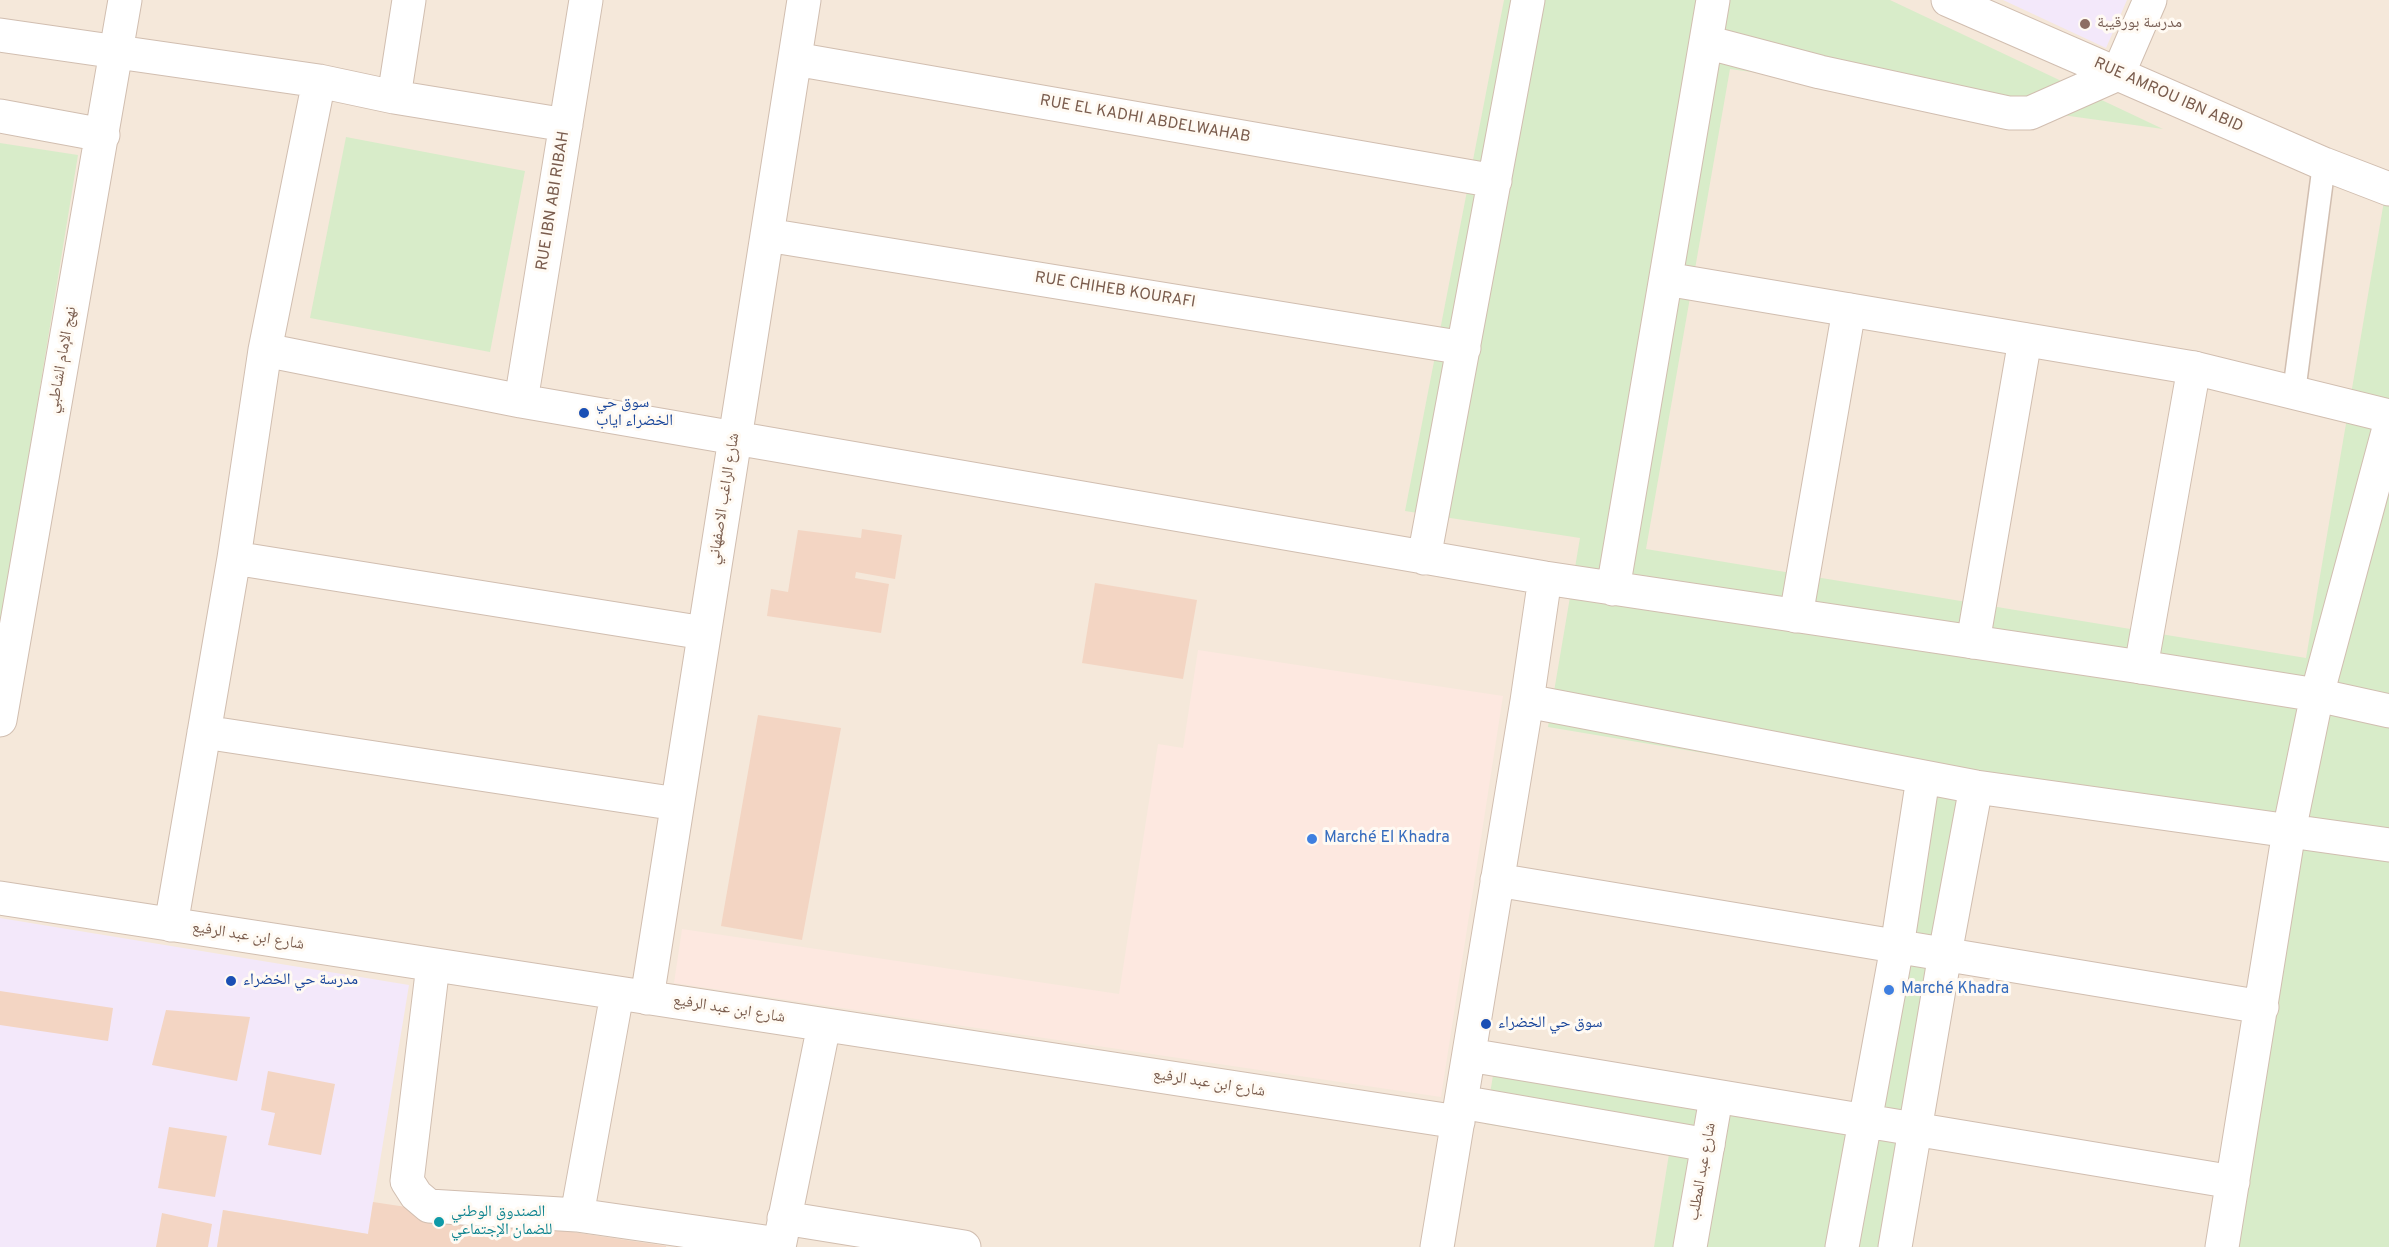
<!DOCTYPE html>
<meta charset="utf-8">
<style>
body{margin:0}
canvas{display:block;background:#fdf6ec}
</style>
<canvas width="2389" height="1247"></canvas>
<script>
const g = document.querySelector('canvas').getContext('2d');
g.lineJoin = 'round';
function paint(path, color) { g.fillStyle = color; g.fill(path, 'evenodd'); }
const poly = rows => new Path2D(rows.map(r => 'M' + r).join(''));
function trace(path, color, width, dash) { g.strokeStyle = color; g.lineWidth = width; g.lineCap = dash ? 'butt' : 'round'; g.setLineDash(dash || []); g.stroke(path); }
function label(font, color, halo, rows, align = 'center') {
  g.font = font + ' Overpass,"Noto Naskh Arabic",sans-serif'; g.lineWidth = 6; g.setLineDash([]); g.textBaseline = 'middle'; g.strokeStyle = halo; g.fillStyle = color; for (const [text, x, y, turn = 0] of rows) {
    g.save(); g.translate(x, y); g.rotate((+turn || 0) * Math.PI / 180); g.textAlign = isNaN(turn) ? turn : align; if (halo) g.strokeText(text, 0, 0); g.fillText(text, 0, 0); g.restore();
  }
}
const residential = poly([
 [0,0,2389,0,2389,1247,0,1247]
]);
const commercial = poly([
 [1198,650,1503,696,1441,1097,674,983,682,929,1119,994,1158,744,1183,748]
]);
const education = poly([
 [2003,0,2127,0,2106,48],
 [0,918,409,985,368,1234,223,1210,217,1247,0,1247]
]);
const green = poly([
 [1504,0,1890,0,2163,129,1730,69,1646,549,2306,658,2384,201,2389,202,2389,1247,2210,1247,2278,847,1985,798,1908,1247,1654,1247,1669,1154,1485,1124,1498,1045,1854,1103,1907,787,1548,727,1580,538,1405,511],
 [346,137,525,171,490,352,310,318],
 [0,143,78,155,0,632]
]);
const building = poly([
 [862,529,902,535,895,579,856,572,855,578,889,584,881,633,767,616,771,589,788,592,798,530,861,538],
 [1095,583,1197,600,1183,679,1082,663],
 [758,715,841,728,802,940,721,926],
 [0,991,113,1008,108,1041,0,1025],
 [166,1010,250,1017,237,1081,152,1065],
 [268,1071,335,1084,321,1155,268,1145,275,1113,261,1110],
 [169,1127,227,1136,215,1197,158,1188],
 [373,1202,666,1246,666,1247,217,1247,223,1210,368,1234],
 [162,1213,212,1224,208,1247,156,1247]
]);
const service = poly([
 [2294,392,2324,164]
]);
const pedestrian = poly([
 [1796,616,1849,310],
 [1973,642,2025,340],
 [2141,667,2194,368]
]);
const minor = poly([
 [1948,0,2324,164,2389,189],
 [0,35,319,81,394,97,566,125],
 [1706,42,1820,72,2009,113,2030,113,2118,74,2150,0],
 [795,59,1495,181],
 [394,97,409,0],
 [0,116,103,135],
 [767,235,1464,348],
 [1666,279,2194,368,2389,416],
 [265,350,521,401,1545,578,2141,667,2317,695,2389,711],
 [521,401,586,0],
 [234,558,704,633],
 [1424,558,1528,0],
 [1613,589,1713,0],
 [1527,701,1976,787,2389,845],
 [0,720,125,0],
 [204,732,677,804],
 [1497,880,2262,1007],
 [0,898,1458,1122],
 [171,925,234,558,265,350,319,81],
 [433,965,407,1181,416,1195,429,1206,577,1215,779,1244],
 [647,998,804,0],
 [1469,1055,2233,1182],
 [1461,1102,1708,1145],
 [577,1215,617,994],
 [784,1218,964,1247],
 [779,1247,824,1025],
 [1437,1247,1527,701,1545,578],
 [1842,1247,1897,947,1923,778],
 [1895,1247,1945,954,1976,787],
 [2222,1247,2289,831,2317,695,2389,428]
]);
const tertiary = poly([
 [1690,1247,1716,1098]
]);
const markers = [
 [2085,24,6,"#8d6e63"],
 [584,413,6,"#1a4fb4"],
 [1312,839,6,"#3f7fe0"],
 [231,981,6,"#1a4fb4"],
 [1889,990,6,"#3f7fe0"],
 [1486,1024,6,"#1a4fb4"],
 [439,1222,6,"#0f9aa8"]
];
const educationNames = [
 ["مدرسة بورقيبة",2097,24]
];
const streetNames = [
 ["RUE AMROU IBN ABID",2168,96,24],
 ["RUE EL KADHI ABDELWAHAB",1145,120,10],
 ["RUE IBN ABI RIBAH",554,201,-81],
 ["RUE CHIHEB KOURAFI",1115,291,9],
 ["نهج الإمام الشاطبي",63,360,-80],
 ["شارع الراغب الاصفهاني",725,499,-81],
 ["شارع ابن عبد الرفيع",248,937,9],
 ["شارع ابن عبد الرفيع",729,1010,9],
 ["شارع ابن عبد الرفيع",1209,1084,9],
 ["شارع عبد المطلب",1703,1172,-80]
];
const transitNames = [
 ["سوق حي",596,404],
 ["الخضراء اياب",596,422],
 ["مدرسة حي الخضراء",243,981],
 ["سوق حي الخضراء",1498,1024]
];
const shopNames = [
 ["Marché El Khadra",1324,839],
 ["Marché Khadra",1901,990]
];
const cultureNames = [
 ["الصندوق الوطني",451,1213],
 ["للضمان الإجتماعي",451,1231]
];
paint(residential, '#f5e8da');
paint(commercial, '#fde8e0');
paint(education, '#f3e8fa');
paint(green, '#d8ecc9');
paint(building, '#f3d5c3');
trace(service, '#d1beb0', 25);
trace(pedestrian, '#d1beb0', 35);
trace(minor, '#d1beb0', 35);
trace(tertiary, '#d1beb0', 35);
trace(service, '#fff', 22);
trace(pedestrian, '#fff', 33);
trace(minor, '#fff', 33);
trace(tertiary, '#fff', 33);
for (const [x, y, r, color] of markers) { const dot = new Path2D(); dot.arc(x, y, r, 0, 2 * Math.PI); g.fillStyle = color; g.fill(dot); trace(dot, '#fffaf3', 2); }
label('16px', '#785e54', '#fffaf3', educationNames, 'left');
label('16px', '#7a5c4d', '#fffaf3', streetNames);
label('16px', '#164399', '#fffaf3', transitNames, 'left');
label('16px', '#366cbe', '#fffaf3', shopNames, 'left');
label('16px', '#0d838f', '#fffaf3', cultureNames, 'left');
</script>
